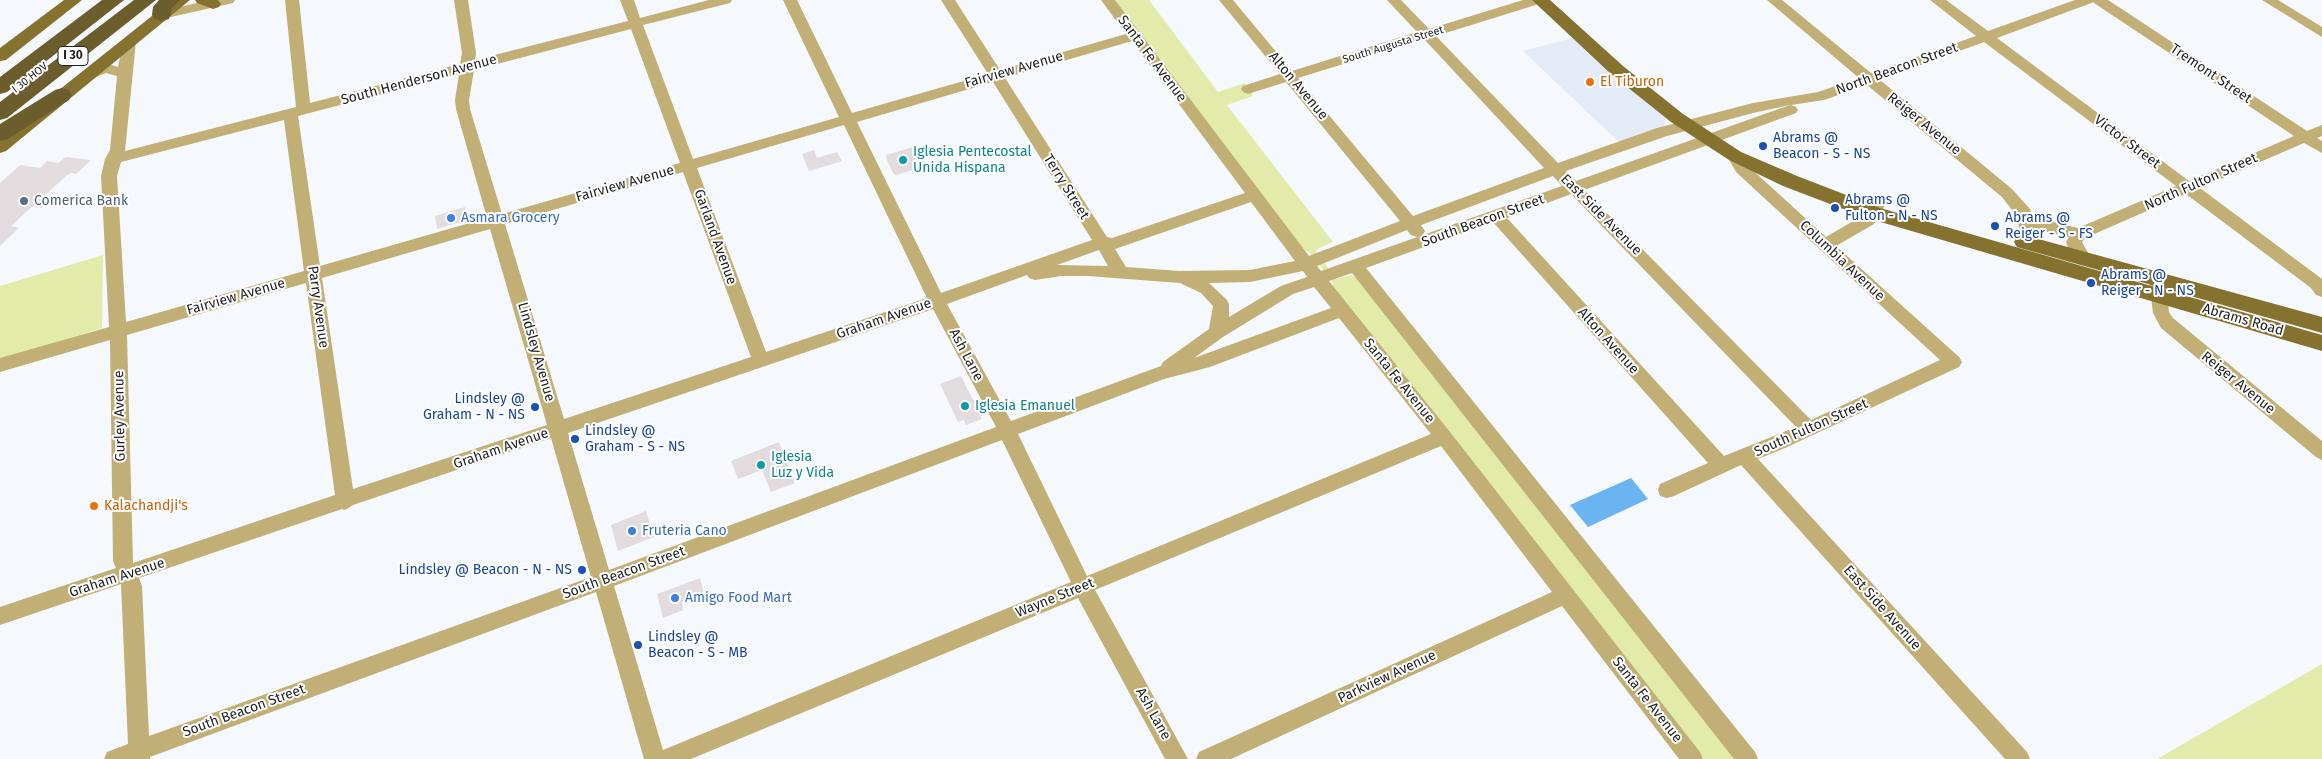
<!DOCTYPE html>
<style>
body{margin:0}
canvas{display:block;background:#f5f8fd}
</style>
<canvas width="2322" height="759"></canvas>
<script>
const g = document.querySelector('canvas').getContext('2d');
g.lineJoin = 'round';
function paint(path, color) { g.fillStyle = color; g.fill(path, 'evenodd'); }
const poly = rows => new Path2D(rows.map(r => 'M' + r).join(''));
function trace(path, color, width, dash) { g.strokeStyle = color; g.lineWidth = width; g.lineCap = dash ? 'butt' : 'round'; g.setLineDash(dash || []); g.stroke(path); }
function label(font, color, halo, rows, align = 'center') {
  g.font = font + ' "Fira Sans",sans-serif'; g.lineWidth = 4; g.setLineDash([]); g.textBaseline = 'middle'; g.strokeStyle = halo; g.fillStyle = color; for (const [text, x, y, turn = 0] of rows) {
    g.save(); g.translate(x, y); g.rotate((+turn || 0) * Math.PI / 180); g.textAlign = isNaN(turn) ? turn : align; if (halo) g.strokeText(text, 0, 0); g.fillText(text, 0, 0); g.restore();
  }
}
const built = poly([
 [1572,38,1666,117,1664,126,1620,143,1523,51]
]);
const green = poly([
 [1114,0,1149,0,1218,92,1245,83,1253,96,1227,105,1333,242,1319,248,1316,251,1336,279,1351,275,1357,278,1735,759,1704,759,1334,290,1332,281,1310,253,1301,247],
 [103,255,102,328,0,360,0,286],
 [2322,664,2322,759,2157,759]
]);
const water = poly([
 [1631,478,1648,499,1588,527,1570,505]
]);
const building = poly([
 [913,147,923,167,896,175,893,173,886,158,887,158,886,155],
 [814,150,817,158,837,152,842,161,809,171,802,154],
 [66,157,91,160,76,174,71,173,66,176,45,195,53,196,41,208,33,206,11,226,19,228,0,246,0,183,20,165,40,168,47,161,58,163],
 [465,207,467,220,437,229,435,216],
 [961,376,973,400,976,399,982,412,979,413,982,419,966,425,964,420,958,422,940,384],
 [779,442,795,483,771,492,762,470,738,479,731,461],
 [646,511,654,537,618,551,611,525],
 [700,578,704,594,682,602,683,610,663,618,657,594]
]);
const minor = poly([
 [210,0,235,0,233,3,162,19,155,15,157,12,210,0],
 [285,0,299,0,310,103,460,64,462,53,454,0,468,0,476,53,475,60,628,21,620,0,634,0,640,18,709,0,732,0,730,3,643,25,693,159,839,117,783,0,797,0,852,113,988,74,941,0,955,0,1000,70,1126,34,1101,0,1115,0,1309,256,1400,221,1286,82,1248,94,1243,92,1241,89,1243,86,1280,74,1219,0,1233,0,1292,71,1417,32,1387,0,1401,0,1429,29,1523,0,1544,0,1542,3,1436,36,1558,163,1657,128,1753,103,1818,92,1859,78,1767,0,1782,0,1871,73,1976,36,1930,0,1946,0,1988,31,2075,0,2108,0,2307,131,2322,125,2322,136,2317,138,2322,141,2322,153,2304,143,2200,188,2322,279,2322,297,2316,295,2311,288,2186,194,2085,238,2082,242,2091,258,2089,262,2083,264,2077,262,2071,255,2066,242,2069,237,2035,229,2038,243,2036,247,2030,249,2024,247,2016,215,2002,197,1867,85,1824,100,1791,105,1796,107,1798,110,1796,113,1584,190,1811,420,1940,360,1736,172,1727,156,1730,152,1740,152,1747,165,1826,237,1862,216,1872,197,1884,197,1886,201,1882,213,1874,224,1836,246,1959,357,1962,362,1959,367,1785,448,1758,459,2027,752,2030,759,2005,759,1741,465,1674,496,1667,498,1660,496,1658,490,1660,484,1708,463,1493,222,1366,268,1755,752,1758,759,1734,759,1352,273,1329,281,1450,432,1700,752,1703,759,1679,759,1562,606,1231,759,1196,759,1199,752,1552,592,1441,446,1095,590,1188,759,1165,759,1078,598,691,759,644,759,596,592,150,757,150,759,104,759,107,752,128,744,121,584,0,625,0,607,116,568,113,561,110,340,0,372,0,358,109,327,101,176,105,159,110,150,117,76,106,73,86,81,81,79,79,76,81,73,105,63,118,67,124,38,134,38,136,41,125,151,296,107,285,0],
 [2094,2,2094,3,2294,136,2189,181,1997,38,2094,2],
 [631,29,680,163,502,214,470,109,469,100,474,70,631,29],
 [1424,39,1544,168,1413,216,1298,78,1424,39],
 [1132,41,1245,193,1112,238,1107,237,1005,78,1132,41],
 [1984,42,2176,186,2078,228,2033,217,2030,209,2012,189,1880,80,1984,42],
 [459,74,455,100,456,109,487,218,320,266,298,116,459,74],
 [993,82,1092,240,941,293,857,122,993,82],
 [1790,105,1576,181,1566,171,1667,136,1753,113,1790,105],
 [284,120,304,271,126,322,117,176,121,162,284,120],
 [844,125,927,298,766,352,697,168,844,125],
 [683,172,751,357,564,419,505,224,683,172],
 [1553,176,1562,186,1321,271,1317,266,1407,230,1411,235,1417,237,1423,235,1425,231,1421,225,1553,176],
 [1571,194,1796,427,1724,456,1507,218,1571,194],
 [1251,202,1295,261,1250,270,1179,271,1126,267,1115,249,1251,202],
 [490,229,547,425,353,489,322,278,490,229],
 [1099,250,1108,266,1057,265,1099,250],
 [1303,271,1307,277,1281,286,1229,317,1229,304,1227,300,1209,283,1250,282,1303,271],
 [1027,275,1029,278,1035,280,1061,276,1088,276,1180,283,1201,293,1213,306,1209,329,1163,362,1161,366,1011,421,947,304,1027,275],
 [306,283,335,495,133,563,127,335,306,283],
 [1314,287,1331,308,1194,358,1223,337,1293,294,1314,287],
 [933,309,996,427,609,570,568,433,933,309],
 [1339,318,1431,434,1087,576,1018,434,1164,379,1210,367,1339,318],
 [551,438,591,577,149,736,142,586,139,578,342,509,345,510,353,505,551,438],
 [1002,440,1071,582,663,750,614,586,1002,440],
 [2262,0,2278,0,2322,27,2322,37,2262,0],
 [2157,275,2163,277,2165,281,2169,312,2173,318,2322,441,2322,460,2316,457,2161,328,2153,313,2149,281,2151,277,2157,275]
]);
const major = poly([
 [64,0,82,0,6,60,0,61,0,48,64,0],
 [172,0,190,0,6,151,0,153,0,137,172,0],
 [195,0,218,0,221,4,219,7,213,9,197,3,195,0],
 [1532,0,1550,0,1623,66,1683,114,1741,152,1797,176,1880,208,2322,335,2322,351,1867,218,1783,186,1729,160,1671,122,1611,74,1532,0],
 [2024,235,2322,317,2322,333,2017,247,2014,242,2017,237,2024,235]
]);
const highway = poly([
 [102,0,124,0,7,92,0,94,0,77,102,0],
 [134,0,156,0,7,118,0,120,0,102,134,0],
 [159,0,180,0,172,8,169,19,162,21,155,19,152,15,153,7,159,0],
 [62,88,69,90,72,95,69,100,8,139,0,141,0,124,55,90,62,88]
]);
const markers = [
 [1590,82,5,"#e8710a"],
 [1763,146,5,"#1a4fb4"],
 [903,160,5,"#0f9aa8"],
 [24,201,5,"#5c6f8a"],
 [1835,208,5,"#1a4fb4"],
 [451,218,5,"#3f7fe0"],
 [1995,226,5,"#1a4fb4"],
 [2091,283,5,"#1a4fb4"],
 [965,406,5,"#0f9aa8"],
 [535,407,5,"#1a4fb4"],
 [575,439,5,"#1a4fb4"],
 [761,465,5,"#0f9aa8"],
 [94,506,5,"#e8710a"],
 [632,531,5,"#3f7fe0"],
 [582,570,5,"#1a4fb4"],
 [675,598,5,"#3f7fe0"],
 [638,645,5,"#1a4fb4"]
];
const farStreetnames = [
 ["South Augusta Street",1393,45,-17],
 ["I 30 HOV",30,78,-38]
];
const shields = [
 [73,56,30]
];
const shieldNames = [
 ["I 30",73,56]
];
const streetNames = [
 ["Santa Fe Avenue",1152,59,53],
 ["North Beacon Street",1897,69,-20],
 ["Fairview Avenue",1014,70,-16],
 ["Tremont Street",2211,74,34],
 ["South Henderson Avenue",419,80,-15],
 ["Alton Avenue",1298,86,50],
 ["Reiger Avenue",1924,124,39],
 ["Victor Street",2127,142,37],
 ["North Fulton Street",2201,182,-24],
 ["Fairview Avenue",625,184,-16],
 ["Terry Street",1066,187,58],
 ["East Side Avenue",1601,215,45],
 ["South Beacon Street",1483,221,-20],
 ["Garland Avenue",715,237,70],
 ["Columbia Avenue",1842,261,43],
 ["Fairview Avenue",236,297,-16],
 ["Parry Avenue",318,307,82],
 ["Graham Avenue",884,319,-19],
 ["Abrams Road",2243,320,16],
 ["Alton Avenue",1608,341,48],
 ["Lindsley Avenue",536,352,74],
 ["Ash Lane",966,355,62],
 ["Santa Fe Avenue",1399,381,51],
 ["Reiger Avenue",2238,383,39],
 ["Gurley Avenue",120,416,-91],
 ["South Fulton Street",1811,428,-24],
 ["Graham Avenue",501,449,-19],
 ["South Beacon Street",624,573,-20],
 ["Graham Avenue",117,578,-18],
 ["Wayne Street",1055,598,-22],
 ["East Side Avenue",1882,608,48],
 ["Parkview Avenue",1387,677,-25],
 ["Santa Fe Avenue",1647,700,52],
 ["South Beacon Street",244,711,-20],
 ["Ash Lane",1153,714,61]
];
const foodNames = [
 ["El Tiburon",1600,82],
 ["Kalachandji's",104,506]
];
const transitNames = [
 ["Abrams @",1773,138],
 ["Beacon - S - NS",1773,154],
 ["Abrams @",1845,200],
 ["Fulton - N - NS",1845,216],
 ["Abrams @",2005,218],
 ["Reiger - S - FS",2005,234],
 ["Abrams @",2101,275],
 ["Reiger - N - NS",2101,291],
 ["Lindsley @",525,399,"right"],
 ["Graham - N - NS",525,415,"right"],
 ["Lindsley @",585,431],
 ["Graham - S - NS",585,447],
 ["Lindsley @ Beacon - N - NS",572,570,"right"],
 ["Lindsley @",648,637],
 ["Beacon - S - MB",648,653]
];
const cultureNames = [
 ["Iglesia Pentecostal",913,152],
 ["Unida Hispana",913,168],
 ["Iglesia Emanuel",975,406],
 ["Iglesia",771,457],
 ["Luz y Vida",771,473]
];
const serviceNames = [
 ["Comerica Bank",34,201]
];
const shopNames = [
 ["Asmara Grocery",461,218],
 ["Fruteria Cano",642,531],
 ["Amigo Food Mart",685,598]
];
paint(built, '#e3ebf6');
paint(green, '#e3ebab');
paint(water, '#6ab5f1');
paint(building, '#e2dcde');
paint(minor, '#c1af75');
paint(major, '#86722f');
paint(highway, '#6c5d2c');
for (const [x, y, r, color] of markers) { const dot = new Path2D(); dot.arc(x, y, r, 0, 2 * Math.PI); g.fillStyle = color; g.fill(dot); trace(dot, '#fff', 2); }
label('11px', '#1e1f21', '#fff', farStreetnames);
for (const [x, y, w] of shields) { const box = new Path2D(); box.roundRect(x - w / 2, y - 9.5, w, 19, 4); g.fillStyle = '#fff'; g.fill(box); trace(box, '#1e1f21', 1); }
label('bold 12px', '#1e1f21', null, shieldNames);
label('14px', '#1e1f21', '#fff', streetNames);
label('14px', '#c56008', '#fff', foodNames, 'left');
label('14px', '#164399', '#fff', transitNames, 'left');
label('14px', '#0d838f', '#fff', cultureNames, 'left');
label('14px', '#4e5e75', '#fff', serviceNames, 'left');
label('14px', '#366cbe', '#fff', shopNames, 'left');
</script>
